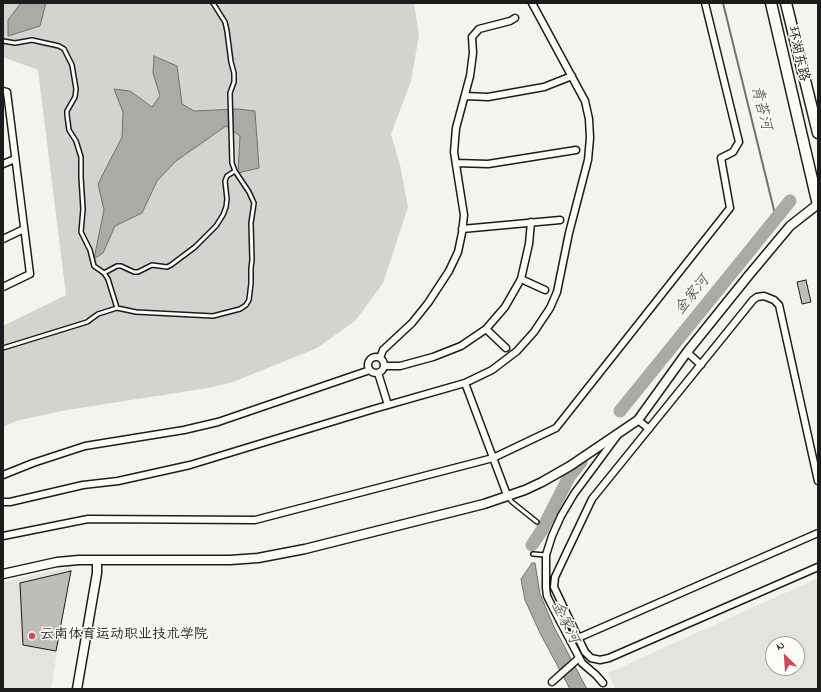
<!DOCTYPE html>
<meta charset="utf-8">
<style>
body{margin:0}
#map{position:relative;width:821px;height:692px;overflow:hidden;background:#f4f3ee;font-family:"Indie Flower",sans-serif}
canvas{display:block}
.frame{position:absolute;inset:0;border:4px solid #1c1c1c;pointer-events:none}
.north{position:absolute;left:765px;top:636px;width:40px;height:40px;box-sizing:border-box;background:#fdfcf7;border:1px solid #a3a29f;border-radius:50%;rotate:335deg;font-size:11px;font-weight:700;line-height:16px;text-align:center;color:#1c1c1c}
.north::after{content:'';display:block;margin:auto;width:14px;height:18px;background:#d1495b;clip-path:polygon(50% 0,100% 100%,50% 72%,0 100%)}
</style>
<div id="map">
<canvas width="821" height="692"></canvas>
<div class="frame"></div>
<div class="north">N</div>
</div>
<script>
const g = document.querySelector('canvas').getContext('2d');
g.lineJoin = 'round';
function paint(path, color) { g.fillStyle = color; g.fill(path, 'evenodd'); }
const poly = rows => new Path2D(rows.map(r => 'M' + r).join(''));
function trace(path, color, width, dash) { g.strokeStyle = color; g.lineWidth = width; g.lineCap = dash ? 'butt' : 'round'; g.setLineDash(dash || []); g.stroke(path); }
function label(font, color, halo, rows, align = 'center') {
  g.font = font + ' "Indie Flower","LXGW WenKai TC",sans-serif'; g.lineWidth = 3; g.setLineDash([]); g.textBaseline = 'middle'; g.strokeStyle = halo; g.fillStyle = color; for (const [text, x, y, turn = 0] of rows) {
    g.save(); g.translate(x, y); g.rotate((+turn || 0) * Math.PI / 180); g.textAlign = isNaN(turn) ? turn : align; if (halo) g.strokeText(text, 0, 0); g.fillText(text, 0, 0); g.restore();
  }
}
const built = poly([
 [71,567,51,689,3,689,3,582],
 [818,578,818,689,616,689,608,673],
 [773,644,797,644,797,668,773,668]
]);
const green = poly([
 [3,3,414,3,419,35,411,81,391,134,400,165,408,207,383,283,355,321,317,348,233,382,208,388,67,410,16,421,3,427,3,326,66,295,38,70,3,57]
]);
const water = poly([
 [21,3,46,3,40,26,8,36,8,20,21,3],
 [154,56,177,66,182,104,194,111,238,109,255,111,259,168,238,173,240,136,226,126,176,161,157,181,142,213,115,226,103,253,94,259,104,210,98,184,122,137,123,112,114,89,130,91,152,107,160,96,153,73,154,56],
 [532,563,535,563,540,594,554,627,587,689,570,689,540,633,525,600,521,579,532,563]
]);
const stream = poly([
 [723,3,776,218]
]);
const river = poly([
 [620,411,790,201],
 [532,545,542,530,569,477,581,462]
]);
const building = poly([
 [806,280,811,302,802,304,797,282,806,280],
 [71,571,56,651,23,645,20,583,71,571]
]);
const service = poly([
 [3,41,15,43,32,40,59,46,64,49,72,65,76,89,75,97,67,111,67,115,69,130,76,141,81,157,81,177,83,209,81,232,90,250,94,266,104,273,108,279,117,308],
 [104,273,117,266,121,266,134,272,138,272,152,265,167,267,171,265,195,247,216,226,223,215,226,207,227,199,225,181,227,176,235,171],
 [3,348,87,322,98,314,117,308,136,312,213,316,240,309,246,305,249,300,251,283,251,268,252,260,251,223,254,203,249,192,235,171,232,163,230,93,234,82,234,73,231,62,227,31,225,22,213,3],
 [508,497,512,502,537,522],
 [533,554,546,555]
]);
const minor = poly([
 [3,91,7,92,30,274,3,287],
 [465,96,488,97,544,87,572,76],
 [456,163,488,164,576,150],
 [3,164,15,159],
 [462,229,560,220],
 [3,239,24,229],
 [521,279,545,290],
 [486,329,506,348],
 [687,352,701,365],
 '368 365a8 8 0 1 1 16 0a8 8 0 1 1-16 0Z',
 [380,358,383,350,412,323,428,303,449,271,458,252,462,233,464,215,454,152,456,128,470,76,473,53,472,37,479,29,510,21,515,18],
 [385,366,400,366,433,357,461,346,486,329,505,307,521,279,529,244,531,222],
 [378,373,388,405],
 [465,383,507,495],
 [638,420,649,429],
 [3,475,33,463,85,446,184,430,218,422,370,370],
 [818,481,779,305,774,300,764,296,757,297,753,300,592,499,555,577,554,587,585,652,591,658,600,660,609,658,818,567],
 [3,502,10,502,83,485,118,481,190,465,374,409,465,383,492,370,517,351,534,332,550,308,557,292,569,233,588,160,590,138,589,119,585,101,532,3],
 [3,536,88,519,255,520,493,458,556,428,730,208,721,158,733,152,739,142,705,3],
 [578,638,818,533],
 [552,682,579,658],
 [603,683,596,675,582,663,552,606,547,596,546,588,546,555,552,536,561,516,574,494,617,436]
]);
const tertiary = poly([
 [3,574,57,562,79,560,230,560,258,558,305,549,484,504,525,490,542,482,570,466,638,420,687,352,749,275,790,226,818,204],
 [77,689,97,573,97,560]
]);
const primary = poly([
 [771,3,818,205],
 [786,3,818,133]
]);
const markers = [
 [32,636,4,"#d1495b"]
];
const streetNames = [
 ["环湖东路",797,54,77]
];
const poiNames = [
 ["云南体育运动职业技术学院",40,636]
];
const waterNames = [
 ["青苔河",760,108,76],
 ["金家河",693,296,-51],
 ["金家河",564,623,64]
];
paint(built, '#e4e3de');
paint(green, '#d4d3cf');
paint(water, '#abaaa6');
trace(water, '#72716f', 1);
trace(stream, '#72716f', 2);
trace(river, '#abaaa6', 13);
paint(building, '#bebdba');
trace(building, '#1c1c1c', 1);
trace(service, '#1c1c1c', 6);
trace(minor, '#1c1c1c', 9);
trace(tertiary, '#1c1c1c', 11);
trace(primary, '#1c1c1c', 13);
trace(service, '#fdfcf7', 3);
trace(minor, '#fdfcf7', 6);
trace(tertiary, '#fdfcf7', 8);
trace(primary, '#fdfcf7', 10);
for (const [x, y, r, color] of markers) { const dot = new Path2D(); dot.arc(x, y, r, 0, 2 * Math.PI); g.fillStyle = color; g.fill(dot); trace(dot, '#fdfcf7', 1.5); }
label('14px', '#1c1c1c', '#fdfcf7', streetNames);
label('14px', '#1c1c1c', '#fdfcf7', poiNames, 'left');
label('italic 15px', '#5c5c5a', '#fdfcf7', waterNames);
</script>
